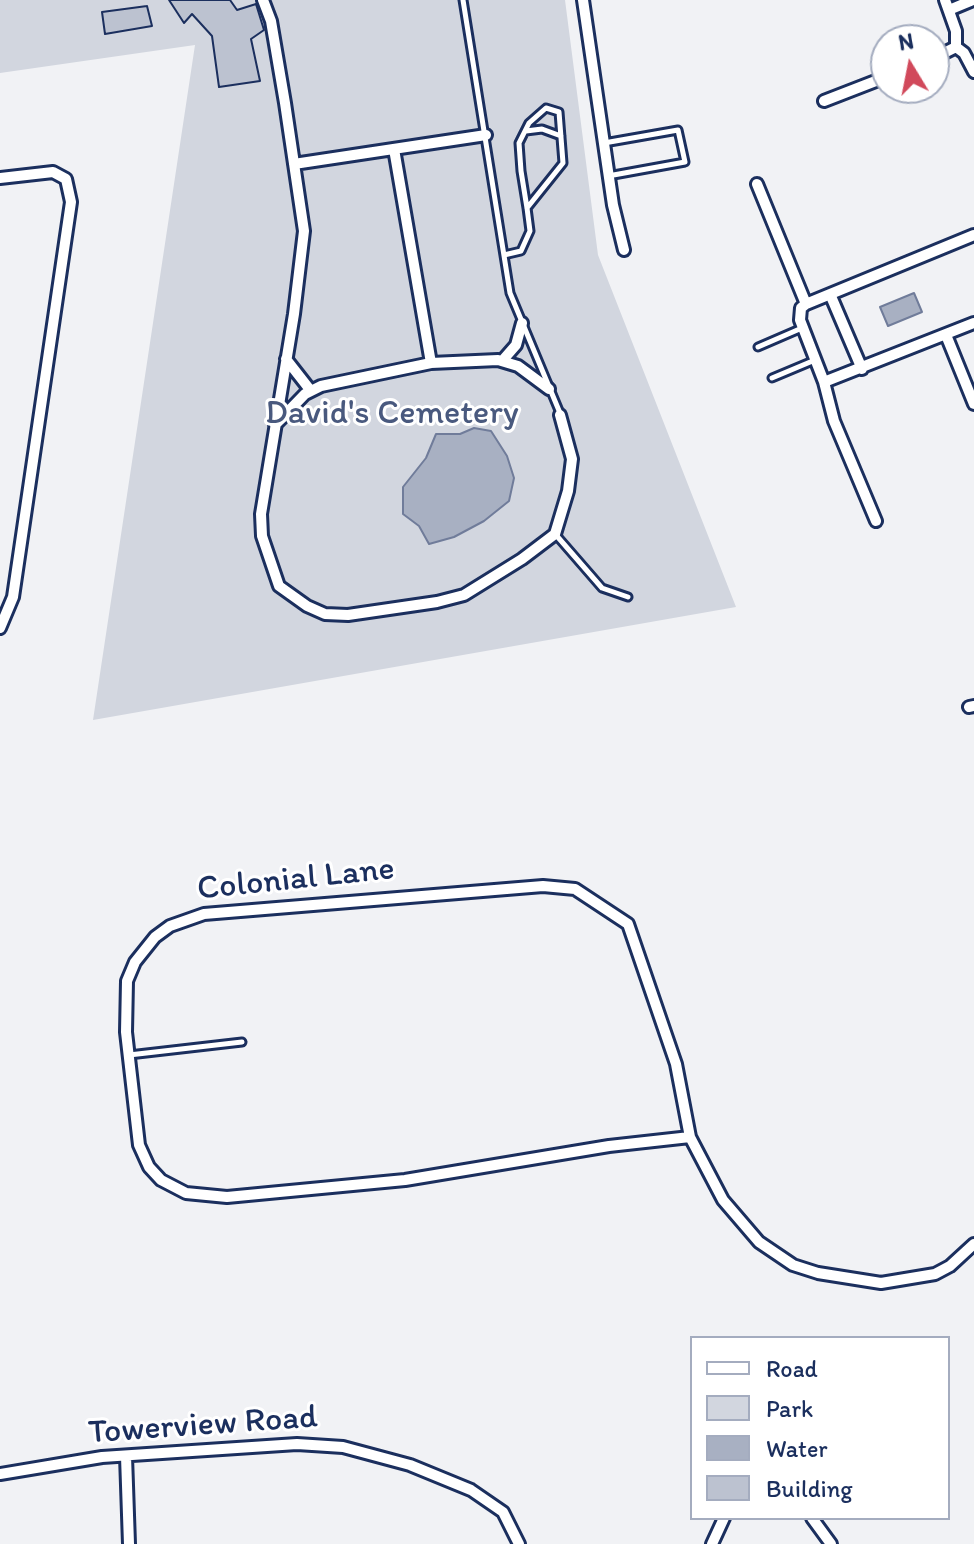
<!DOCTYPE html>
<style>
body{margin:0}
#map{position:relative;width:974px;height:1544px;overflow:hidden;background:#f1f2f5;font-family:Itim,sans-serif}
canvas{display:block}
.legend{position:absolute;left:690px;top:1336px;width:260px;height:184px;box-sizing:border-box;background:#fff;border:2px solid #a4acbf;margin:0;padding:10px 14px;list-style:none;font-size:24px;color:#1b2f5e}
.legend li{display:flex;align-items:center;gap:16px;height:40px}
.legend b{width:40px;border:2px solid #a4acbf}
.north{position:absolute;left:870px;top:24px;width:80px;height:80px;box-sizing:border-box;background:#fff;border:2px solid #a4acbf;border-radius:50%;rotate:350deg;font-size:22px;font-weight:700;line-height:32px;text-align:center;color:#1b2f5e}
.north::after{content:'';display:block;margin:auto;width:28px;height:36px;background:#d1495b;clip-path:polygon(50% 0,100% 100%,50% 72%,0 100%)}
</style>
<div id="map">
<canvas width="974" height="1544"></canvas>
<ul class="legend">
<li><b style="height:10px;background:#fff"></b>Road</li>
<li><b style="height:22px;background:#d2d6df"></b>Park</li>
<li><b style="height:22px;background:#a8b0c2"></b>Water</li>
<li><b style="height:22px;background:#bcc2d0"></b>Building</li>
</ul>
<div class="north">N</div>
</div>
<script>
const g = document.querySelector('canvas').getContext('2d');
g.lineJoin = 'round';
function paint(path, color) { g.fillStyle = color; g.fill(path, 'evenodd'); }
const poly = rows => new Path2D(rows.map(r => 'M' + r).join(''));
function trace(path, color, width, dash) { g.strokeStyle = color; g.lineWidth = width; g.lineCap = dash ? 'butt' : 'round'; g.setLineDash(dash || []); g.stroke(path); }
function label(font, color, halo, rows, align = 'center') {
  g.font = font + ' Itim,sans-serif'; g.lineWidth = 6; g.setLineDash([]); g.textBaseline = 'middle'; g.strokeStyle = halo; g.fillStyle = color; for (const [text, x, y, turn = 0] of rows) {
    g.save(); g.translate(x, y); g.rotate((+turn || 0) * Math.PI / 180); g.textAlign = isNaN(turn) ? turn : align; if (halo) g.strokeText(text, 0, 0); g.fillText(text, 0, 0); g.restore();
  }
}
const green = poly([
 [0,0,565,0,598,255,736,607,93,720,195,45,0,73]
]);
const water = poly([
 [914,293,922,312,888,326,880,307,914,293],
 [474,428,491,431,507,456,514,478,509,501,484,521,454,537,429,544,419,526,403,514,403,487,426,458,436,434,460,434,474,428]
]);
const building = poly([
 [169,0,230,0,237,10,256,4,264,30,251,39,260,81,219,87,212,36,192,14,184,23,169,0],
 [147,6,152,26,105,34,102,12,147,6]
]);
const lane = poly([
 [463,0,510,293,560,413],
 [526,131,542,129,561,136],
 [604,143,678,130,685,162,608,176],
 [504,255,521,251,530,231,527,208,521,171,519,143,529,123,546,108,559,112,563,163,527,208],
 [758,347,802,328],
 [772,378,815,360],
 [556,535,602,588,628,597],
 [129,1055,242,1042]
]);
const street = poly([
 [263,0,271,21,285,103,304,231,294,314,261,514,262,536,279,586,307,606,325,614,348,615,437,602,464,595,522,559,555,534,568,491,572,459,560,415],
 [583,0,613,205,624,250],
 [945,0,956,31,956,47],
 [949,10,973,0],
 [956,47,964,53,974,72],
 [934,58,956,47],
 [824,101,886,77],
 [394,149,431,363],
 [294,164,486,135],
 [0,178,53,172,66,179,71,202,13,597,0,628],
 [757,184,806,304],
 [830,294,862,369],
 [806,304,801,308,800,320,824,382,834,421,876,521],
 [806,304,974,235],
 [946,335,974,404],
 [286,359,311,391],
 [502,361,516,345,522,323],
 [824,382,974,323],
 [275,425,305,394,321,386,431,363,498,360,518,366,549,389],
 [969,707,974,706],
 [690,1137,609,1146,405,1180,227,1197,186,1193,161,1180,149,1167,139,1145,126,1032,127,981,135,962,155,937,170,926,204,914,543,886,575,889,628,924,676,1064,690,1137,723,1200,759,1242,793,1265,818,1273,881,1283,935,1274,950,1266,974,1244],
 [126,1456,129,1544],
 [0,1474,102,1457,297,1444,343,1447,410,1465,471,1490,503,1512,519,1544],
 [812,1518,831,1544],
 [712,1544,724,1518]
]);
const parkNames = [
 ["David's Cemetery",392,414]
];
const streetNames = [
 ["Colonial Lane",296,880,-6],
 ["Towerview Road",203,1426,-4]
];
paint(green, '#d2d6df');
paint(water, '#a8b0c2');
trace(water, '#707c9a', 2);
paint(building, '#bcc2d0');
trace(building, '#1b2f5e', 2);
trace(lane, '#1b2f5e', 11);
trace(street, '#1b2f5e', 16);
trace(lane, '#fff', 5);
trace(street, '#fff', 10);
label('34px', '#49597e', '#fff', parkNames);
label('34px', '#1b2f5e', '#fff', streetNames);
</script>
